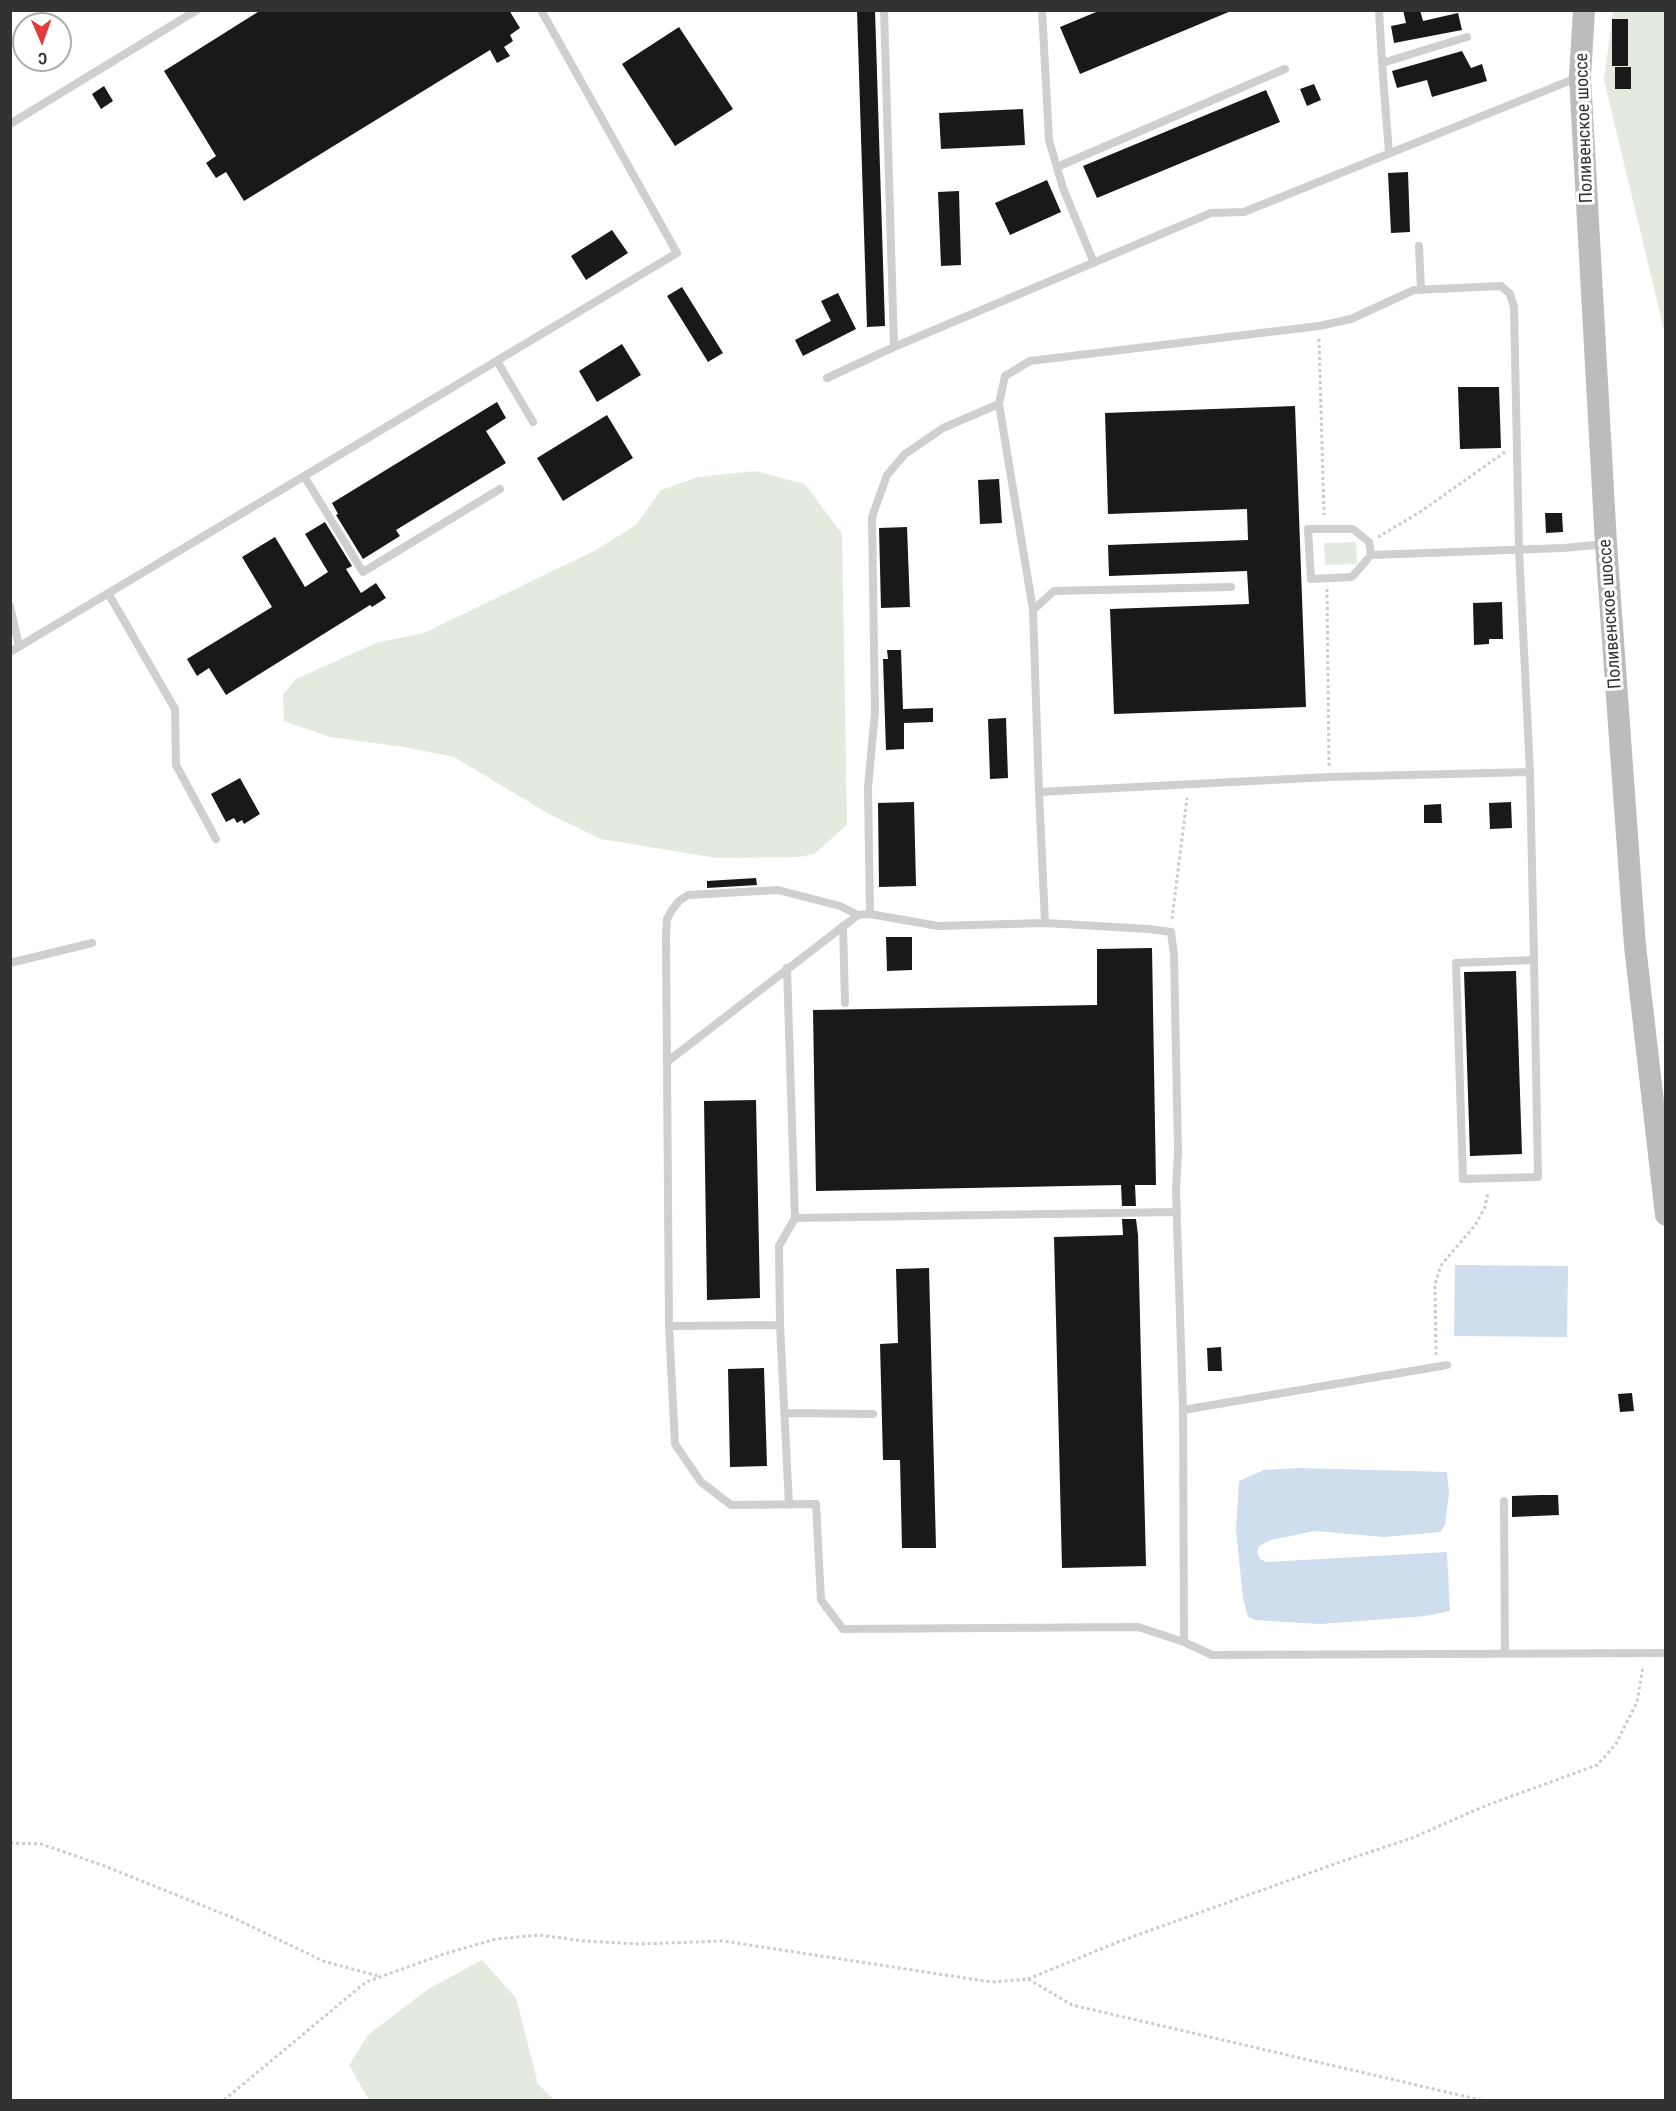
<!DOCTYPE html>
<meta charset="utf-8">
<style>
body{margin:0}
#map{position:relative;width:1676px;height:2111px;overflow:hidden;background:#fff;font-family:"Roboto Condensed",sans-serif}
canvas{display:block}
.frame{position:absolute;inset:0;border:12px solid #323232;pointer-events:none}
.north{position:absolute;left:12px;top:12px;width:60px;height:60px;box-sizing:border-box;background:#fff;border:2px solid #adadad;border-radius:50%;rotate:178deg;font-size:16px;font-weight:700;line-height:24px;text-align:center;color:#323232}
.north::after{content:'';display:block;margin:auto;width:21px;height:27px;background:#e13b3b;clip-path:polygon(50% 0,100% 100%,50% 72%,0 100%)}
</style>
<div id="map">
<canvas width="1676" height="2111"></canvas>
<div class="frame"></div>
<div class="north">С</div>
</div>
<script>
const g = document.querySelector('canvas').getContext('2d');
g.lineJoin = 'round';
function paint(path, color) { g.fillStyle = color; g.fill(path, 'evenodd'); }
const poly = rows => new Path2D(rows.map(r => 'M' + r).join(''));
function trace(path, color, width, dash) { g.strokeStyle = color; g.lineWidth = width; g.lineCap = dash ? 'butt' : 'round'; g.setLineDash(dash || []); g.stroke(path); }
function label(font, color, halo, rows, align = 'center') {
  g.font = font + ' "Roboto Condensed",sans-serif'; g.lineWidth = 6; g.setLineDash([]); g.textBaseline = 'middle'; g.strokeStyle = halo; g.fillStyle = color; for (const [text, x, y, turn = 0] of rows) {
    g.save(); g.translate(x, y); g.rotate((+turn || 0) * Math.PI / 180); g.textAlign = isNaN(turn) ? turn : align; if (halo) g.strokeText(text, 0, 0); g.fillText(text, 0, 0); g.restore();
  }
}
const green = poly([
 [1613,11,1665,11,1665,334,1604,80],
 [756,471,805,484,842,534,847,825,814,854,798,857,716,858,601,839,549,814,454,757,404,747,330,737,284,721,283,694,296,679,376,643,424,633,596,550,636,525,661,490,698,477],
 [1356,542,1357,564,1325,565,1324,543],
 [482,1960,516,1998,538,2084,554,2100,369,2100,349,2065,368,2035,428,1989]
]);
const water = poly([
 [1455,1265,1568,1266,1567,1337,1454,1336],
 [1297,1468,1447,1472,1449,1493,1445,1525,1440,1532,1384,1537,1315,1531,1271,1540,1259,1546,1257,1552,1260,1559,1266,1562,1447,1552,1450,1611,1426,1616,1320,1624,1255,1620,1248,1617,1243,1598,1236,1529,1239,1481,1264,1470]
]);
const building = poly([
 [261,10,509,10,520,28,510,35,513,41,504,47,510,56,497,63,490,50,244,201,226,172,216,178,206,163,216,156,164,71],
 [857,10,875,10,885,326,867,327],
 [1101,10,1231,10,1231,11,1080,74,1060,27],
 [1403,10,1420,10,1423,21,1458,13,1462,30,1394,43,1391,26,1406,23],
 [1612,19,1628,19,1628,66,1612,66],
 [679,27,733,109,675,146,622,64],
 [1462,51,1471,68,1482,64,1487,81,1432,97,1427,80,1397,88,1392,71],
 [1615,67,1631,67,1631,89,1615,89],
 [1314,84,1321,100,1307,106,1300,89],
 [104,86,113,101,101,109,92,94],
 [1266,90,1280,122,1097,198,1083,166],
 [1023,109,1025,145,941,149,939,113],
 [1408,172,1410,232,1391,233,1388,173],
 [1047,180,1061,212,1010,235,995,203],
 [959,191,961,265,941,266,938,192],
 [612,230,628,253,586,280,571,256],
 [682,287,723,353,708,362,667,296],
 [838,293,856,329,803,356,795,340,831,321,821,301],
 [622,344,641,375,597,402,579,371],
 [1458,387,1499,387,1501,448,1460,449],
 [497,402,506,418,486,431,506,463,396,530,400,536,363,559,336,515,338,514,332,503],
 [1295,406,1306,707,1114,714,1110,609,1249,604,1247,571,1109,576,1108,545,1248,540,1247,509,1108,514,1105,413],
 [607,415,633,458,563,501,537,458],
 [999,479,1002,523,980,524,978,480],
 [1545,513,1562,513,1563,532,1546,533],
 [325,522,352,566,346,569,361,593,376,583,386,598,372,607,370,605,226,695,209,668,197,676,187,659,272,607,242,557,275,537,305,587,328,572,305,534],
 [907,527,910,607,881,608,879,528],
 [1502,602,1503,639,1489,639,1489,644,1474,645,1473,603],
 [887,650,901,650,903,709,933,708,933,722,904,723,904,749,886,750,883,659,888,659],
 [1006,718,1008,778,990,779,988,719],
 [240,778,260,814,244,824,242,820,237,823,234,818,226,822,211,794],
 [914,802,916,886,879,887,878,803],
 [1511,802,1512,828,1490,829,1489,803],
 [1441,804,1442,823,1424,823,1424,805],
 [756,878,757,885,707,888,707,881],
 [886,937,912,937,912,970,887,971],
 [1152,948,1156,1185,1135,1185,1136,1206,1122,1206,1121,1185,816,1191,813,1010,1097,1005,1097,949],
 [1516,971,1522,1154,1470,1156,1464,972],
 [756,1100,760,1298,707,1300,704,1101],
 [1122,1219,1136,1219,1138,1235,1146,1566,1062,1568,1054,1237,1123,1235],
 [929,1268,936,1548,902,1548,900,1460,883,1460,880,1344,898,1343,896,1269],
 [1221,1347,1222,1371,1208,1371,1207,1348],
 [764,1368,767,1466,730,1467,728,1369],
 [1632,1393,1634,1411,1620,1412,1618,1394],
 [1540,1495,1558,1495,1559,1515,1512,1517,1512,1496]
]);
const path = poly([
 [1319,339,1324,515],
 [1378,537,1420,512,1505,452],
 [1327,589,1329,766],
 [1172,919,1187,798],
 [1436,1355,1435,1285,1439,1271,1442,1264,1476,1224,1485,1207,1488,1192],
 [10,1843,41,1844,102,1865,236,1919,323,1961,378,1976],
 [1028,1979,1118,1942,1340,1862,1412,1838,1485,1806,1597,1765,1616,1744,1637,1702,1643,1667],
 [224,2100,366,1982,444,1954,496,1939,539,1935,584,1941,640,1944,723,1941,991,1982,1028,1979,1072,2005,1481,2100]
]);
const lane = poly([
 [884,10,894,347],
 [1042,10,1049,140,1063,188,1094,263],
 [1379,10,1382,63],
 [10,124,197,10],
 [1389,153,1382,63,1467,37],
 [1057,167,1285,69],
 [1419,246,1421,290],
 [497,361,533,422],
 [827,378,894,347,1211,213,1244,212,1579,77],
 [304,476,363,572,500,489],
 [1371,555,1369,542,1353,529,1308,529,1311,579,1352,577,1371,555,1564,548,1605,544],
 [108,593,175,709,176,765,216,839],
 [10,606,19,646],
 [1033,610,1054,591,1231,587],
 [10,652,677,253,541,10],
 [1039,792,1329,777,1530,772],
 [870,914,868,788,875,712,872,517,887,475,905,454,943,428,999,404],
 [858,915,840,906,778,890,688,895,679,901,672,910,667,919,666,936,669,1326,675,1444,701,1482,731,1505,816,1504,821,1600,843,1629,1138,1627,1184,1642,1212,1655,1666,1653],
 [1045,923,1039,792,1033,610,999,404,1005,376,1030,361,1319,326,1351,319,1414,290,1501,286,1510,294,1514,307,1519,550,1530,772,1534,960,1538,1177,1463,1179,1456,963,1534,960],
 [843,926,845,1003],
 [10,963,92,943],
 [787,968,795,1218,779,1246,780,1325,789,1505],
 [668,1061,858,915,870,914,938,926,1045,923,1149,929,1171,932,1174,955,1178,1152,1176,1190,1183,1410,1184,1642],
 [795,1218,1176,1212],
 [669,1326,780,1325],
 [1183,1410,1447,1365],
 [785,1413,873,1414],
 [1504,1501,1505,1653]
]);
const secondary = poly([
 [1584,10,1580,77,1606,544,1635,946,1666,1215]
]);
const streetNames = [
 ["Поливенское шоссе",1585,128,-92],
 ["Поливенское шоссе",1611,614,-94]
];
paint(green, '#e4ebde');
paint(water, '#cedeec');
paint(building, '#191919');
trace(path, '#ccc', 3, [3, 3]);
trace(lane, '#cfcfcf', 8);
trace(secondary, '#bcbcbc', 22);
label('18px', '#323232', '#fff', streetNames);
</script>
